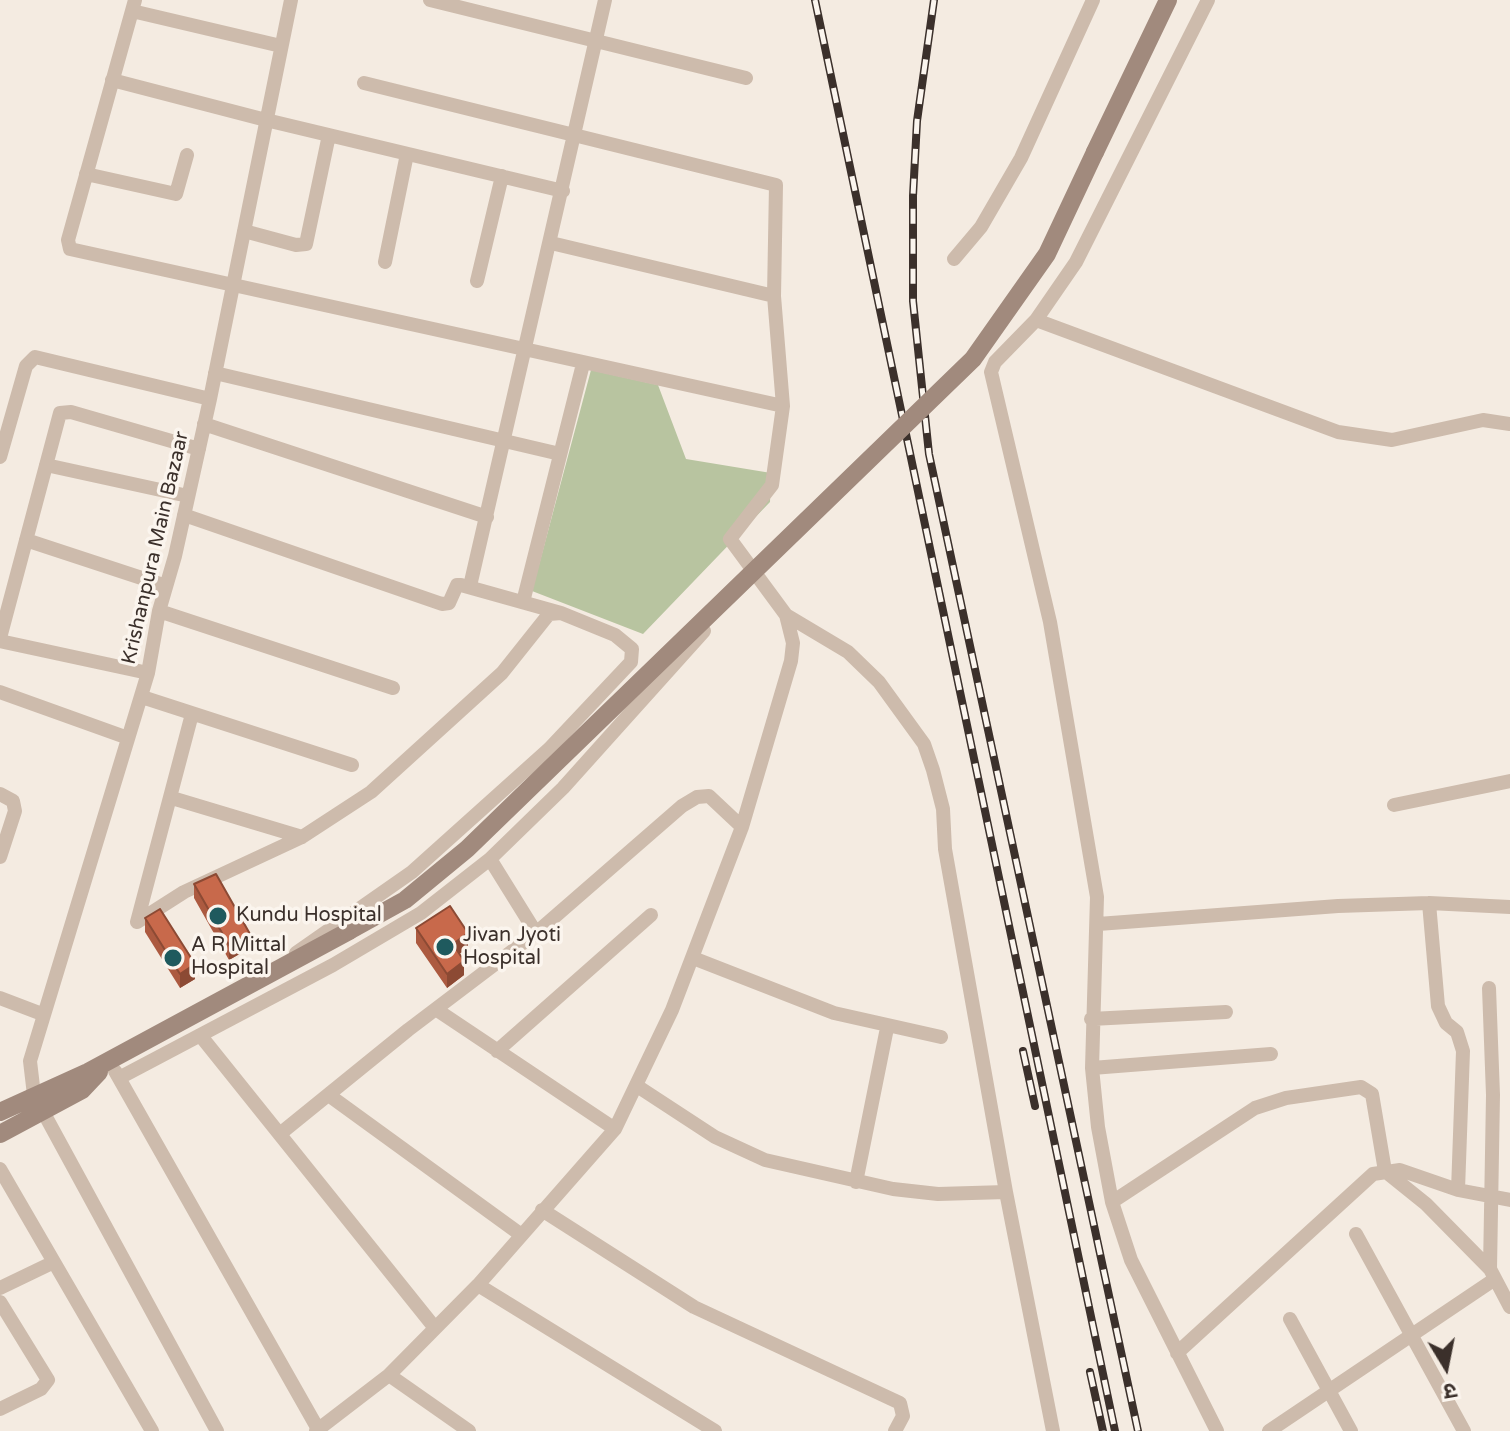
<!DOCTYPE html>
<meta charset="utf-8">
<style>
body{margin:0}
#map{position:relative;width:1510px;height:1431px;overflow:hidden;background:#f4ebe1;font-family:"Varela Round","Noto Sans Devanagari",sans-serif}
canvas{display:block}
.north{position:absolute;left:1406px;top:1327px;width:80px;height:80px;-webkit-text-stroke:6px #fbf5ee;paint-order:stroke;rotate:170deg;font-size:22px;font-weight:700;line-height:32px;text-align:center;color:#3b302b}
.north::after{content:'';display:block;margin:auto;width:28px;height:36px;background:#3b302b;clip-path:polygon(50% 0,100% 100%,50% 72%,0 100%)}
</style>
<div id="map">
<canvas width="1510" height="1431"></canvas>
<div class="north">उ</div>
</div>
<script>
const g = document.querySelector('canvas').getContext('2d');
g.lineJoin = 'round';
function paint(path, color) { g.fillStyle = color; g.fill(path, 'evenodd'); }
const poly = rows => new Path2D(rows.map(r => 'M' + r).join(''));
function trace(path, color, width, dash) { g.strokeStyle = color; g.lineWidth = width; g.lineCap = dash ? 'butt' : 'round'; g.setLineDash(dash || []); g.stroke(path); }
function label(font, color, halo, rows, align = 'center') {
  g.font = font + ' "Varela Round",sans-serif'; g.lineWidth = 7; g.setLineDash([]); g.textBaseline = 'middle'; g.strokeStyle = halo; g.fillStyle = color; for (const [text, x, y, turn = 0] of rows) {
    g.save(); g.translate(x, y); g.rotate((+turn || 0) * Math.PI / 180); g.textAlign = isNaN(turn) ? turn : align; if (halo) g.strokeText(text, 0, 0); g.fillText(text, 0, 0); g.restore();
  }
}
const green = poly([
 [591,370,658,385,686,459,771,473,770,502,643,634,532,591]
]);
const minor = poly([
 [135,0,68,240,70,249,783,406],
 [430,0,746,78],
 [1208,0,1076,262,1036,320,995,362,991,372,1050,622,1097,897,1092,1068,1098,1127,1112,1202,1131,1260,1217,1431],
 [132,11,281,46],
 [112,80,266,120,563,191],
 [86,174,176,194,187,155],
 [244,231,296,245,306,244,329,135],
 [551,243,774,296],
 [954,259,981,227,1021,158,1093,0],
 [385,262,407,154],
 [477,281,502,176],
 [1036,320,1338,432,1392,440,1483,420,1510,424],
 [215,373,560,454],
 [204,424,487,517],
 [0,457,26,366,35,357,210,399],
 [46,465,188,496],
 [184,515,442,604,449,603,457,585,461,585,561,613,615,635,632,649,631,662,549,749,412,872,296,953],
 [26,540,166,586],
 [470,586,605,0],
 [523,602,583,364],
 [159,611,393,688],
 [786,615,848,652,879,682,924,744,933,770,943,809,945,849,1006,1192,1053,1431],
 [0,638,60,413,71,412,199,449],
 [0,641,148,673],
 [0,692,128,738],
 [142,697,352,765],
 [0,794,13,801,15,811,0,857],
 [172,798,302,837],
 [1394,805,1510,781],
 [490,859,536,933],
 [1429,903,1438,1006,1446,1023,1457,1032,1463,1051,1458,1190],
 [137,922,184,892,302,837,371,792,502,673,549,614,561,613],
 [137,922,192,714],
 [1098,924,1338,906,1429,903,1510,907],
 [693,958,834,1013,941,1037],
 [1489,988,1493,1095,1490,1269],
 [0,998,42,1014],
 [437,1010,615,1129],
 [1091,1019,1226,1012],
 [200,1035,435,1328],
 [497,1051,651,915],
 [1092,1068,1271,1054],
 [115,1071,318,1429],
 [119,1078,333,965,421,913,490,859,563,788,704,631],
 [637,1086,715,1137,765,1160,893,1189,938,1194,1006,1192],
 [330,1096,520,1234],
 [281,1133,408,1030,536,933,682,806,697,797,709,796,742,827],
 [0,1169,152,1431],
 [856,1182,887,1028],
 [1112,1202,1255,1108,1286,1098,1361,1087,1372,1094,1385,1171,1426,1204,1490,1269,1510,1307],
 [542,1210,694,1307,900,1403,903,1416,895,1431],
 [1356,1234,1464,1431],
 [478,1285,715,1431],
 [0,1288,54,1262],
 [0,1302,48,1380,41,1389,0,1409],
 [1290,1319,1351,1431],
 [1177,1353,1373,1174,1400,1170,1458,1190,1510,1200],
 [389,1375,469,1431],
 [217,1431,34,1095,30,1061,148,673,159,611,175,556,210,399,291,0],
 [316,1431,389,1375,478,1285,615,1129,672,1010,742,827,791,661,793,643,786,615,730,539,772,485,783,406,774,296,776,185,364,83],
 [1269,1431,1495,1279]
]);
const secondary = poly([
 [1095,152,1168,0],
 [0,1112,88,1072,349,931],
 [0,1134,82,1090,99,1072]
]);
const rail = poly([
 [815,0,1115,1431],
 [934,0,917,121,913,196,913,301,929,454,1138,1431],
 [1023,1051,1035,1106],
 [1090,1372,1103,1431]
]);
const secondaryBridge = poly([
 [349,931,405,900,467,849,973,359,1047,254,1095,152]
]);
const wall = poly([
 [194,884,250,948,229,960,194,898],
 [145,918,195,979,180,988,145,932],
 [416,928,468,948,459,954,464,975,447,988,416,943]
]);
const shadedWall = poly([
 [468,933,468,948,453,958,453,944],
 [250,934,250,948,229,960,229,945],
 [464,961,464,975,447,988,447,974],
 [195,964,195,979,180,988,180,974]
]);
const building = poly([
 [216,874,250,934,229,945,194,884,216,874],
 [450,906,468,933,453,944,464,961,447,974,416,928,450,906],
 [160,909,195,964,180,974,145,918,160,909]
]);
const markers = [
 [218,916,10,"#1f5a5e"],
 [445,947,10,"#1f5a5e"],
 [173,958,10,"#1f5a5e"]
];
const streetNames = [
 ["Krishanpura Main Bazaar",156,548,-77]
];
const poiNames = [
 ["Kundu Hospital",236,916],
 ["Jivan Jyoti",463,936],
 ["Hospital",463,959],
 ["A R Mittal",191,946],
 ["Hospital",191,969]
];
paint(green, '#b8c4a0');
trace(minor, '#cdbbac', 14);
trace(secondary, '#a18a7d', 18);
trace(rail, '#3b302b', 8);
trace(rail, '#fbf5ee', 5, [15]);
trace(secondaryBridge, '#a18a7d', 18);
paint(wall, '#ac5a40');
paint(shadedWall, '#8c4a34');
paint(building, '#c8694b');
trace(building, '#8c4a34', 2);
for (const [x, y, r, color] of markers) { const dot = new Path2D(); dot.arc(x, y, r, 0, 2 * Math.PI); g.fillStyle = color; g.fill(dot); trace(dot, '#fbf5ee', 3); }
label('20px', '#3b302b', '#fbf5ee', streetNames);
label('20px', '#3b302b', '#fbf5ee', poiNames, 'left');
</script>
